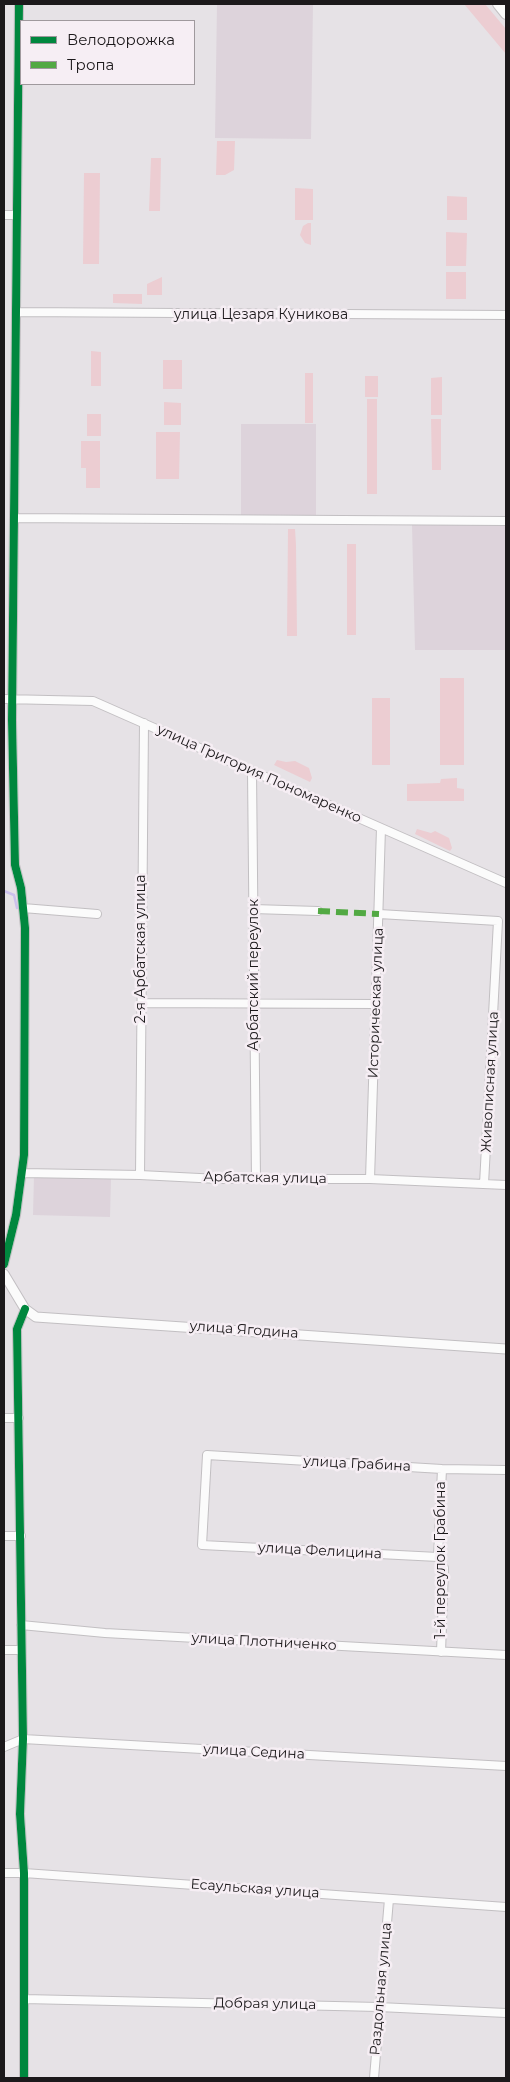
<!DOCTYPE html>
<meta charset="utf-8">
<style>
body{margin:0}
#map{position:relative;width:510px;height:2082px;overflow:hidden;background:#e6e2e6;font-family:Montserrat,sans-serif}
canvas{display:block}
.frame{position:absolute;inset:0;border:5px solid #1c191b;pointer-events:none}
.legend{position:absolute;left:20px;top:20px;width:175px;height:65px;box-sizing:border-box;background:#f6eef4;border:1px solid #9f999d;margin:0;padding:6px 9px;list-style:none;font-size:15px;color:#1c191b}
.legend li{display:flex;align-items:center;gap:10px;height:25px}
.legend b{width:25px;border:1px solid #9f999d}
</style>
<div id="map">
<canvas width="510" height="2082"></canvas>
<div class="frame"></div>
<ul class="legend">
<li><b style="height:6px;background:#00873e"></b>Велодорожка</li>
<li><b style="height:6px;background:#52a943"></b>Тропа</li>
</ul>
</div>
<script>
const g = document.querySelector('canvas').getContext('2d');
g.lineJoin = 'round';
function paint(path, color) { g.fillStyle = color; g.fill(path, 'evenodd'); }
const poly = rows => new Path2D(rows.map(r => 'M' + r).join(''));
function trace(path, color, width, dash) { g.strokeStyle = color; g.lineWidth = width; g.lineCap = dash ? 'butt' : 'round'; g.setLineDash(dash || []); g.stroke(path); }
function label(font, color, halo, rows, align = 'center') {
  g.font = font + ' Montserrat,sans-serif'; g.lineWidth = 5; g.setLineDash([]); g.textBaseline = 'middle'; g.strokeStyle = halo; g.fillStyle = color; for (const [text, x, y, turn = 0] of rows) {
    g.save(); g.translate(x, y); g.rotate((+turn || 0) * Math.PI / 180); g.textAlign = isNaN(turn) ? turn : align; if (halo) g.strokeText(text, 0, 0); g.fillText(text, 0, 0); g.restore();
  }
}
const built = poly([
 [217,4,313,4,311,139,215,138],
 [241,424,316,424,316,515,241,515],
 [412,525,506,525,506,650,415,650],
 [34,1176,111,1178,110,1217,33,1215]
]);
const green = poly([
 [464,4,485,4,506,29,506,54],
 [217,141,235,141,234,170,225,175,216,175],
 [151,158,161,158,160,211,149,211],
 [84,173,100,173,99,264,83,264],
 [295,188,313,189,313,220,295,220],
 [447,196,467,197,467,220,447,220],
 [308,223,311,223,311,245,305,243,300,235,303,226],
 [446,232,467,233,466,266,446,266],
 [446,272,466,272,466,299,446,299],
 [162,277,162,295,147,295,147,284],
 [113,294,142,294,142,304,113,303],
 [91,351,101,352,101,386,91,386],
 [163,360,182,360,182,389,163,389],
 [305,373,313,373,313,423,305,423],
 [365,376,378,376,378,397,365,397],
 [442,377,442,415,431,415,431,378],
 [367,399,377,399,377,494,367,494],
 [164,402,181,403,181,425,164,425],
 [87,414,101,414,101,436,87,436],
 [431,419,441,419,441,470,432,470],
 [156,432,180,432,179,479,156,479],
 [81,441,100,441,100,488,86,488,86,468,81,468],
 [288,529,295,529,296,545,297,636,287,636],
 [347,544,356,544,356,635,347,635],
 [440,678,464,678,464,765,440,765],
 [372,698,390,698,390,765,372,765],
 [277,760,286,762,295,761,309,768,312,778,310,782,274,765],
 [457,778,457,788,464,789,464,801,407,801,407,784,440,783,441,779],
 [417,829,431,833,435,831,449,838,452,848,450,851,415,834]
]);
const stream = poly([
 [4,891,14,895,17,908]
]);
const minor = poly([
 [4,215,17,215],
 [16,312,506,315],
 [14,518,506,521],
 [4,699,93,701,506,883],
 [252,771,256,1179],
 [23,908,97,914],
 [253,909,318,911],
 [379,914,498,921,484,1184],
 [141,1003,376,1004],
 [23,1173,140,1175,219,1179,370,1179,506,1185],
 [140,1175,144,723],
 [370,1179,381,828],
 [4,1264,16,1215,24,1155,25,928,21,888,15,865,12,720,19,4],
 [4,1418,19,1418],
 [4,1536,21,1536],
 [438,1557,202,1545,207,1455,442,1469,506,1470],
 [21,1625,105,1633,506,1655],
 [4,1650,21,1650],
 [441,1652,444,1568,438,1557,442,1469],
 [4,1747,23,1739,506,1766],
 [4,1873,24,1873,506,1907],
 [24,1999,379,2007,506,2013],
 [24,2078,24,1873,20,1814,23,1739,17,1329,25,1309],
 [374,2078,389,1899]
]);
const tertiary = poly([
 [4,1274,25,1309,36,1317,506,1349]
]);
const secondary = poly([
 [498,4,506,14]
]);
const quiet = poly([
 [318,911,379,914]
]);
const cycleway = poly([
 [4,1264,16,1215,24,1155,25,928,21,888,15,865,12,720,19,4],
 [24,2078,24,1873,20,1814,23,1739,17,1329,25,1309]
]);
const streetNames = [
 ["улица Цезаря Куникова",261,315],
 ["улица Григория Пономаренко",259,774,24],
 ["2-я Арбатская улица",141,949,-90],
 ["Арбатский переулок",254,975,-90],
 ["Историческая улица",376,1003,-88],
 ["Живописная улица",490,1082,-87],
 ["Арбатская улица",265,1178,1],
 ["улица Ягодина",244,1330,4],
 ["улица Грабина",357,1464,3],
 ["улица Фелицина",320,1551,3],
 ["1-й переулок Грабина",441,1560,-90],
 ["улица Плотниченко",264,1642,3],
 ["улица Седина",254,1752,3],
 ["Есаульская улица",255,1889,4],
 ["Раздольная улица",381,1989,-85],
 ["Добрая улица",265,2004,1]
];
paint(built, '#ddd3db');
paint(green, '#eccdd2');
trace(stream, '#ccc0ec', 2.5);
trace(minor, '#c2bfc2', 10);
trace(tertiary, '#c2bfc2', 11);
trace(secondary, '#c2bfc2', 12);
trace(minor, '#fbfbfb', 8);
trace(tertiary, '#fbfbfb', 9);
trace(secondary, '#fbfbfb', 10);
trace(quiet, '#52a943', 6, [12, 6]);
trace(cycleway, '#00873e', 8);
label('14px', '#1c191b', '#f6eef4', streetNames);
</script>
